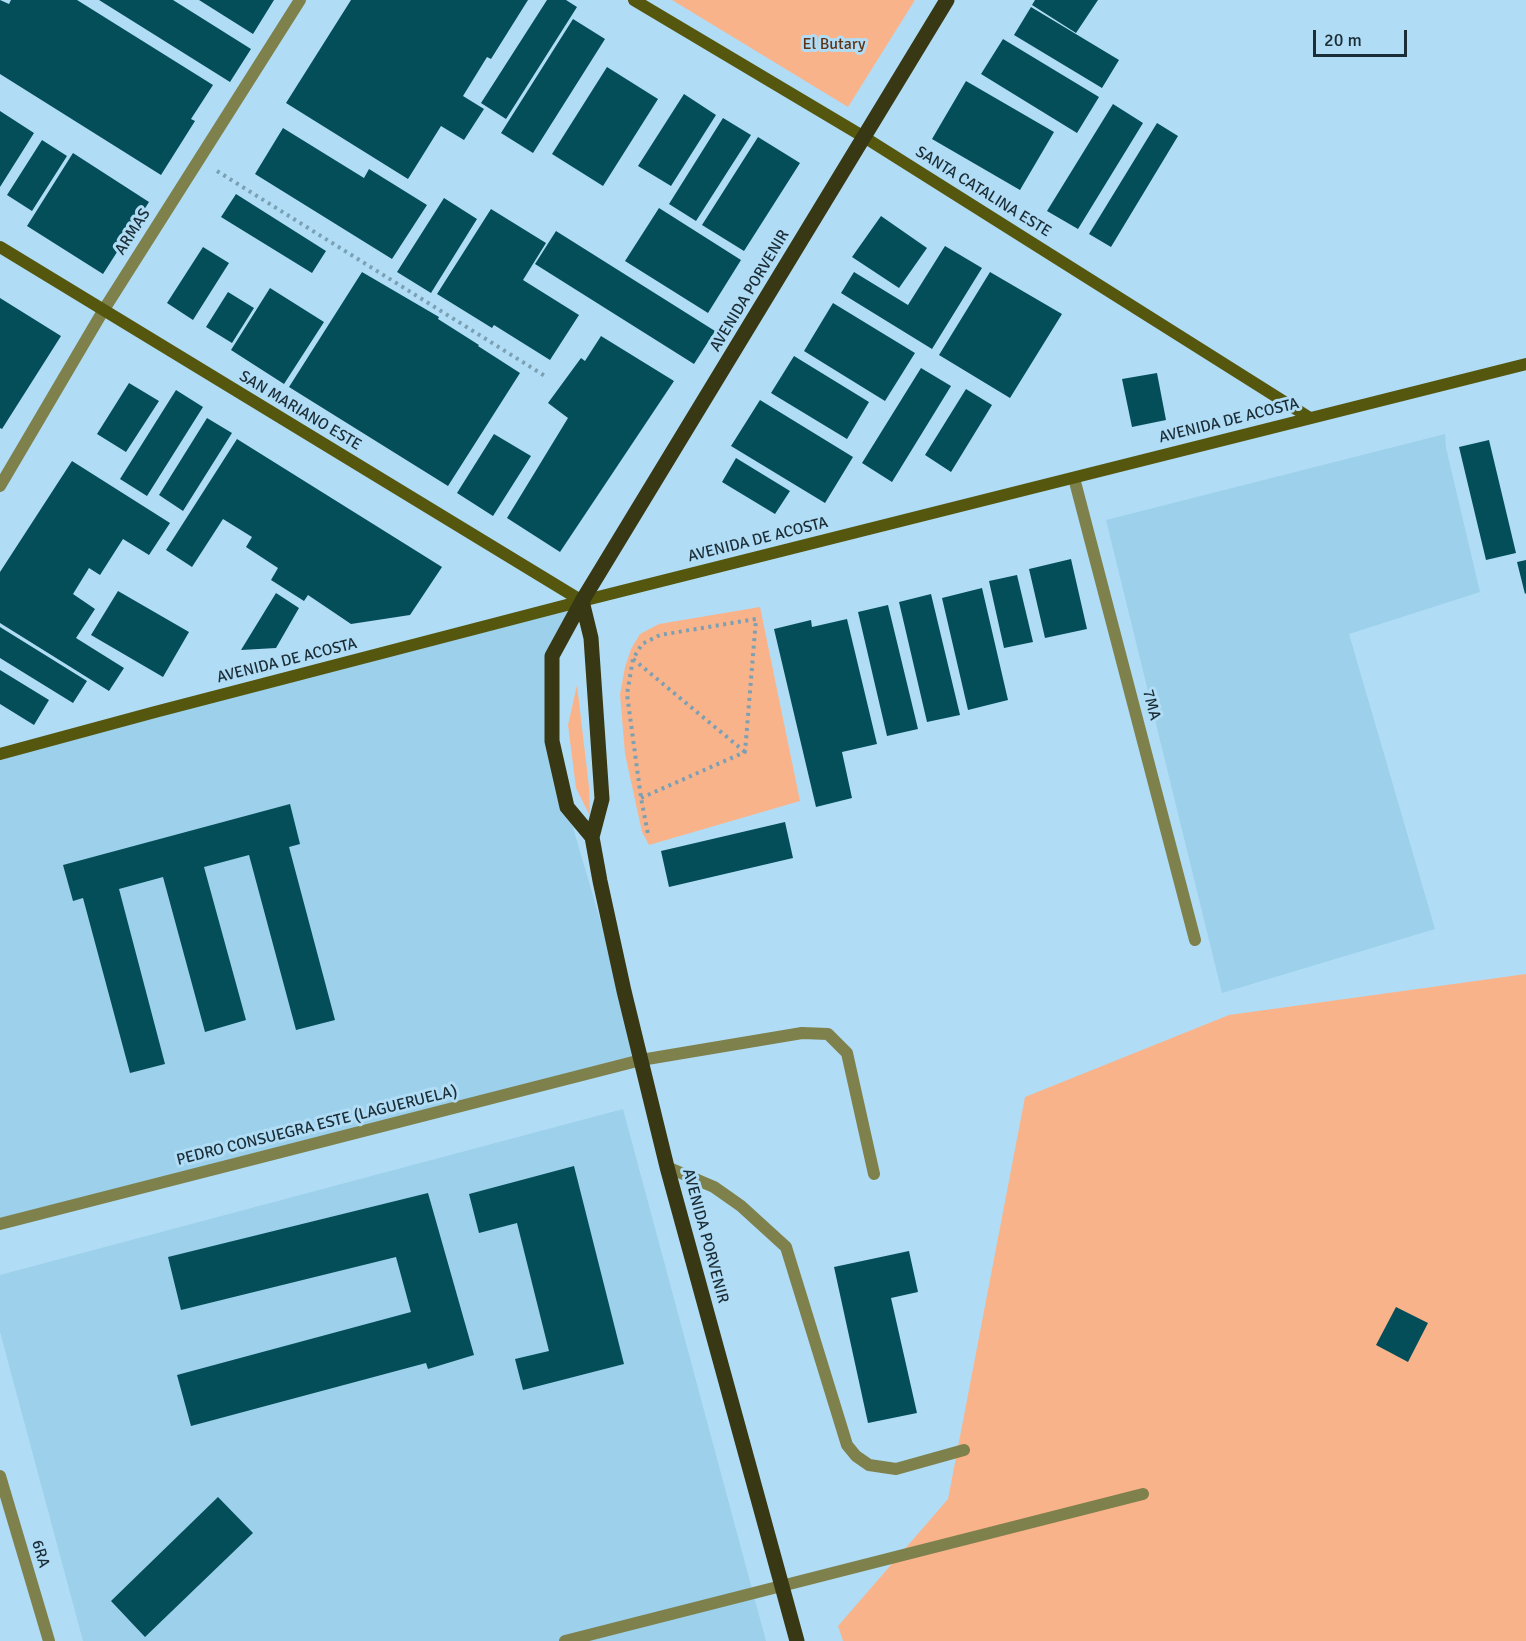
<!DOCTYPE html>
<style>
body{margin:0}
#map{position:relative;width:1526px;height:1641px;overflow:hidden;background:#b0ddf5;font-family:Signika,sans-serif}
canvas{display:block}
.scale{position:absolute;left:1313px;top:30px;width:94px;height:27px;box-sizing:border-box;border:3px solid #1b2d36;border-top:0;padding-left:8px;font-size:18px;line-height:21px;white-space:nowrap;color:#1b2d36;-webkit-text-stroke:4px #b0ddf5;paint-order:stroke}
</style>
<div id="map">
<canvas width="1526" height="1641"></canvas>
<div class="scale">20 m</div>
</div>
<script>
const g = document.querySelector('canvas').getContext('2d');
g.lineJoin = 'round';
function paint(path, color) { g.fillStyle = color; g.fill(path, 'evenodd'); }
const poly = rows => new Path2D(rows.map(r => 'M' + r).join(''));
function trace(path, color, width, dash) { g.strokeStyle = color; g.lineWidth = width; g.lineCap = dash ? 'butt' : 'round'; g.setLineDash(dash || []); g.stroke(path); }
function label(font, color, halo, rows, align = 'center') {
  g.font = font + ' Signika,sans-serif'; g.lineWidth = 6; g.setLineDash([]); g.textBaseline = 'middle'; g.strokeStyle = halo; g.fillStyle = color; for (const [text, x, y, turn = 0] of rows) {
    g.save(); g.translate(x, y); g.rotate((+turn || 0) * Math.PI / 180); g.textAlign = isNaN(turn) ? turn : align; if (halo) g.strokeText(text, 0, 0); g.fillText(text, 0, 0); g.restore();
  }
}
const built = poly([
 [1445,434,1446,448,1480,592,1349,634,1435,929,1222,993,1106,520],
 [582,601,552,656,552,718,567,807,641,1060,0,1224,0,754],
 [623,1109,766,1641,83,1641,0,1332,0,1275]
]);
const green = poly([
 [672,0,915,0,848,107],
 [760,607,800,801,649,845,642,832,625,754,620,694,625,667,631,649,640,634,659,624],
 [577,685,589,787,590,816,576,788,568,725],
 [1526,974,1526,1641,843,1641,838,1626,948,1499,1025,1097,1229,1015]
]);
const building = poly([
 [0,0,9,4,11,0,77,0,213,85,191,119,195,121,161,175,0,74],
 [99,0,173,0,251,49,230,82],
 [199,0,274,0,253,34],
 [351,0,528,0,491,59,487,57,463,96,484,109,464,140,441,126,408,179,286,103],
 [547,0,566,0,577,7,506,119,481,103],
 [1035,0,1098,0,1076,33,1032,5],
 [1031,7,1119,60,1102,88,1014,35],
 [573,19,605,39,533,153,501,133],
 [1003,39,1099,97,1077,133,981,74],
 [607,67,658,99,603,186,552,154],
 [966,81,1054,132,1020,190,932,139],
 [684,94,716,115,671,186,638,166],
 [1113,104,1143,123,1078,229,1047,211],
 [0,111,34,133,0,187],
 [723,118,751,135,696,221,669,204],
 [1157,123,1178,136,1111,247,1089,234],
 [283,128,364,178,369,169,427,205,392,259,255,174],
 [758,137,800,163,744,251,702,225],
 [42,140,67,156,32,211,7,195],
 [73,153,149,202,103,274,27,226],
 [236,194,326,251,312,273,221,217],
 [444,198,477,219,431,293,397,272],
 [659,208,741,260,708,313,625,261],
 [491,209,546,243,523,280,579,315,550,360,494,325,492,328,437,294],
 [881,216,927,248,899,288,852,257],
 [556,231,715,331,694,364,535,264],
 [945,246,982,268,932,349,841,293,854,272,908,305],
 [203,247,229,263,193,320,167,303],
 [362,272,439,317,438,319,479,345,478,346,520,373,448,486,289,387],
 [990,272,1062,314,1010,398,939,355],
 [270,288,324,322,284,384,231,350],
 [228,292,254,308,232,343,206,327],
 [0,298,61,336,2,429,0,428],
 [833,303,915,353,885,401,804,351],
 [601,336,674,381,560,552,507,518,568,418,548,403,581,358,585,361],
 [794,356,869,402,847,439,771,393],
 [921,368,951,386,892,482,862,463],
 [1157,373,1166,420,1132,427,1122,379],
 [129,383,159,401,126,452,97,434],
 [966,389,992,405,951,472,925,455],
 [176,390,203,407,147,496,120,479],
 [760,400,853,457,825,503,731,446],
 [207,418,232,433,183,511,159,495],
 [494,434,531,456,493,516,457,493],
 [237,439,442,567,410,615,351,624,308,595,304,601,271,580,278,568,246,547,252,537,223,519,192,567,166,550],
 [1489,440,1516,553,1486,560,1459,447],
 [736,458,790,491,775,514,722,482],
 [72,461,170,523,149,555,123,539,100,575,89,568,73,594,95,609,76,638,124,668,109,691,0,623,0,572],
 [1071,559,1087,629,1045,638,1029,569],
 [1526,560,1526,593,1525,594,1517,562],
 [1017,575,1033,642,1004,648,989,581],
 [982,588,1008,700,968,710,942,598],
 [118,591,189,632,163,677,91,635],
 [276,593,299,608,276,648,241,650],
 [931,594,960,715,927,722,899,602],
 [888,605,918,729,887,736,858,612],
 [847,619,877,744,842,752,852,798,816,807,774,629,811,620,812,627],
 [0,627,87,681,73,703,0,658],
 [0,670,49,700,34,725,0,704],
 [290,804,300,844,289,847,335,1020,296,1030,249,855,204,867,246,1020,205,1032,163,877,119,889,165,1064,130,1073,83,898,73,901,63,865],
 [785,822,793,858,669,887,661,851],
 [574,1166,624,1364,523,1390,515,1359,549,1351,517,1223,479,1233,469,1194],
 [428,1193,474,1355,428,1369,426,1363,191,1426,177,1375,411,1312,396,1257,181,1310,168,1257],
 [909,1251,918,1292,891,1298,917,1413,868,1423,834,1267],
 [1396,1307,1428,1323,1408,1362,1376,1345],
 [218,1497,253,1533,145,1637,111,1601]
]);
const path = poly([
 [217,171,545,376],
 [633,659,745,752],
 [641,798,745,752,756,619,660,635,642,644,633,659,627,694,641,798,648,834]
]);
const lane = poly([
 [667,1167,714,1187,741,1206,786,1247,847,1445,856,1456,869,1465,896,1469,964,1450],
 [0,1476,49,1641],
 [565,1641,1143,1494]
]);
const street = poly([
 [1074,478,1195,940],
 [0,486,103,311,300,0],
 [0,1224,641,1060,802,1033,828,1034,847,1053,874,1174]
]);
const secondary = poly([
 [634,0,864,137,1310,418],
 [0,247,582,601],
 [0,754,155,712,582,601,1526,364]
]);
const primary = poly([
 [582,601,591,638,602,799,592,837,600,881,624,991,667,1167,797,1641],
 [592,837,567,807,552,741,552,656,582,601,947,0]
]);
const parkNames = [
 ["El Butary",834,45]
];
const streetNames = [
 ["SANTA CATALINA ESTE",983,192,32],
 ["ARMAS",133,232,-57],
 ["AVENIDA PORVENIR",750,291,-59],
 ["SAN MARIANO ESTE",300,411,31],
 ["AVENIDA DE ACOSTA",1229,421,-14],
 ["AVENIDA DE ACOSTA",758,540,-14],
 ["AVENIDA DE ACOSTA",287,661,-14],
 ["7MA",1151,705,75],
 ["PEDRO CONSUEGRA ESTE (LAGUERUELA)",317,1126,-14],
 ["AVENIDA PORVENIR",705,1236,75],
 ["6RA",40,1554,74]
];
paint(built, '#9cd0eb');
paint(green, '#f9b38b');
paint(building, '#044e59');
trace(path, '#7ca0b3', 4, [3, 4.5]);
trace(lane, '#7f814c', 12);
trace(street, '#7f814c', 12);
trace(secondary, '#56570f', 12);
trace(primary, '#383914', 15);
label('16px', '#603215', '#b0ddf5', parkNames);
label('16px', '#1b2d36', '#b0ddf5', streetNames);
</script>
